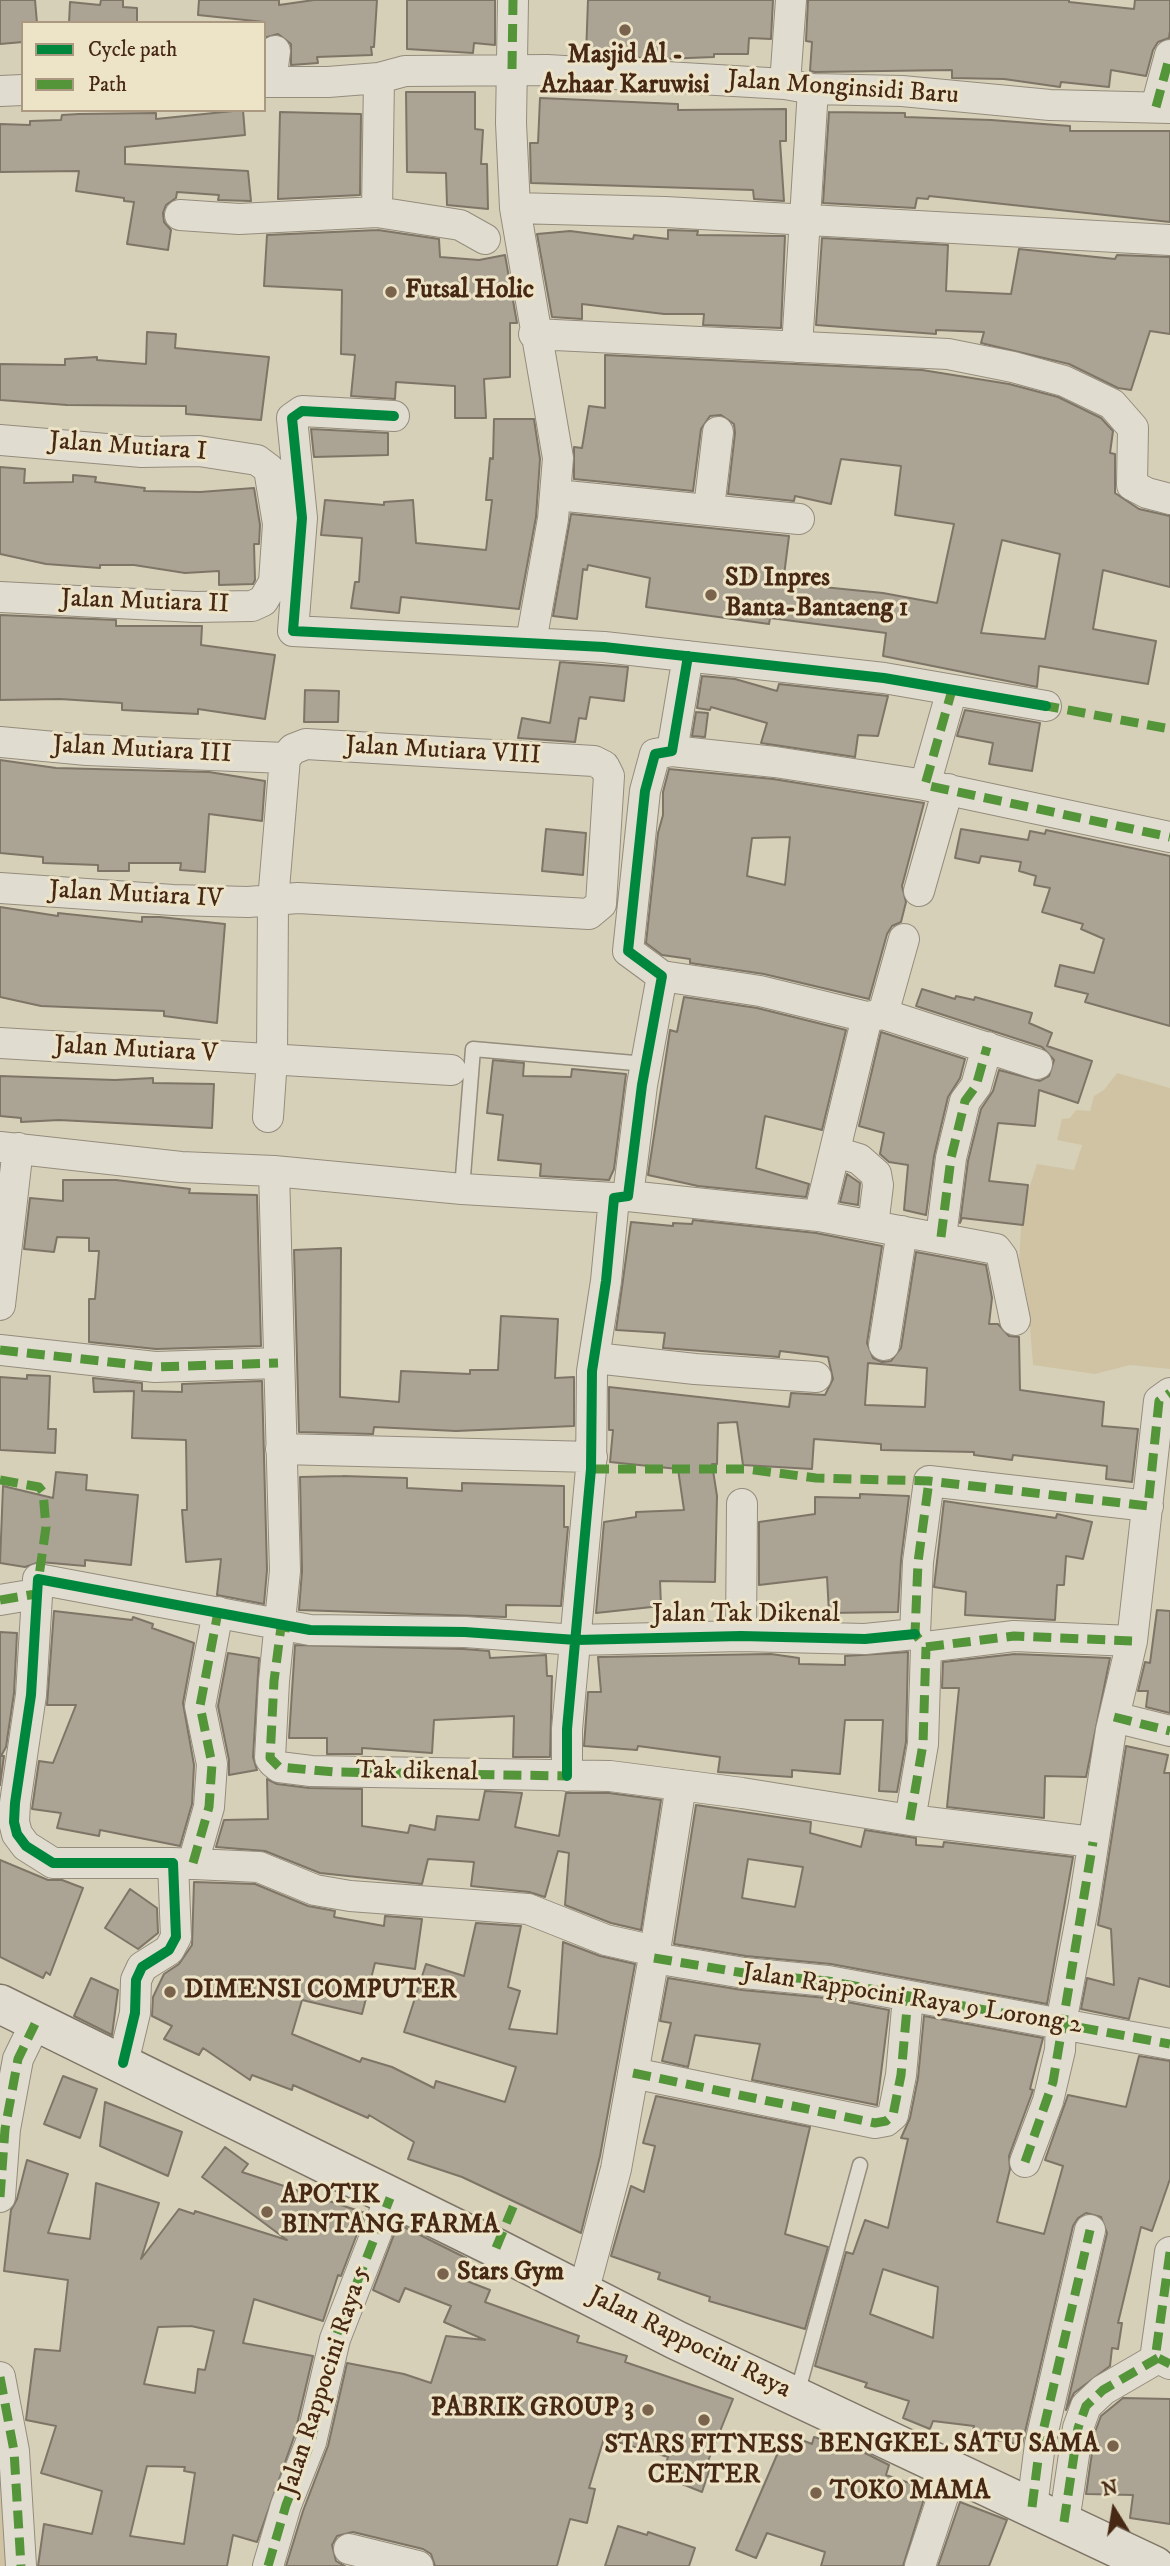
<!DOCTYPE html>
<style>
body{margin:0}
#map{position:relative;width:1170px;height:2566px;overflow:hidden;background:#d7d0b8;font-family:"IM FELL DW Pica",serif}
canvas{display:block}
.legend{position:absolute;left:21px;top:21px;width:245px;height:91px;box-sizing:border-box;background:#ede4c8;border:2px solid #aa9980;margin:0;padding:9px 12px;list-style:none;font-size:21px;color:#462814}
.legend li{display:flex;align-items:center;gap:14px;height:35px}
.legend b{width:35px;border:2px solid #aa9980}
.north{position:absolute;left:1079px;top:2475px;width:70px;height:70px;-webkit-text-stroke:5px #ede4c8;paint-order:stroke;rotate:349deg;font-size:19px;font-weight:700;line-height:28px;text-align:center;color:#462814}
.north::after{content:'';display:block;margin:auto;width:24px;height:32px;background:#462814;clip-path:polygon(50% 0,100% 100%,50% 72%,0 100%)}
</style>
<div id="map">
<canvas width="1170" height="2566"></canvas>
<ul class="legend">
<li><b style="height:9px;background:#00873e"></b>Cycle path</li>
<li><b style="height:9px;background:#54953a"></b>Path</li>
</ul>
<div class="north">N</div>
</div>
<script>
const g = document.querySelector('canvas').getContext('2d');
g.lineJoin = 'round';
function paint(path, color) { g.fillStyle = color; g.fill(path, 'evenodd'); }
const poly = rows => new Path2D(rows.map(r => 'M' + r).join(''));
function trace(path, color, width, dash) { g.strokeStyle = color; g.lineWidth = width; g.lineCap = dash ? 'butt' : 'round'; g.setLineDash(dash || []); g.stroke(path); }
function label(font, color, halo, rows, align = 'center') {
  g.font = font + ' "IM FELL DW Pica",serif'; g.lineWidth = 6; g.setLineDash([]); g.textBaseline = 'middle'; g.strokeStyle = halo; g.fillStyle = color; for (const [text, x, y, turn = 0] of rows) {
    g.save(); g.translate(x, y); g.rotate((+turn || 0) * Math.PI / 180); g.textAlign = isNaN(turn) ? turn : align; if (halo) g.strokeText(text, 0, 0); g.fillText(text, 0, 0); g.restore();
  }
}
const green = poly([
 [1117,1073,1170,1088,1170,1369,1130,1365,1095,1374,1033,1365,1028,1302,1019,1263,1022,1210,1037,1164,1074,1170,1082,1145,1057,1140,1062,1119,1070,1118,1076,1110,1090,1111,1094,1096,1104,1090],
 [0,2480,11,2480,16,2566,0,2566]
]);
const building = poly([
 [0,0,35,0,37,23,23,23,23,42,0,44,0,0],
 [101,0,123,0,123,7,137,8,137,23,69,23,70,2,100,5,101,0],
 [199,0,279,0,279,5,314,0,377,0,374,47,371,47,372,55,317,57,318,63,291,65,291,44,278,34,264,38,264,22,198,15,199,0],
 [407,0,495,0,495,45,474,43,473,53,407,49,407,0],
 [588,0,773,0,771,39,749,38,748,54,714,54,714,57,663,59,586,55,588,0],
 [808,0,1069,0,1069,2,1134,9,1135,0,1170,0,1170,31,1169,38,1158,42,1153,50,1146,76,1111,70,1109,87,1061,82,1060,87,1004,79,952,78,952,70,815,72,810,71,812,42,806,41,808,0],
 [406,92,475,92,475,129,483,130,481,164,487,164,488,209,447,205,446,173,407,172,406,92],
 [540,98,678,104,678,110,786,109,786,141,780,141,784,201,754,199,753,190,531,183,530,143,538,143,540,98],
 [243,110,245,135,125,147,125,164,248,171,251,201,218,200,219,195,177,192,176,198,166,205,163,213,164,222,171,230,168,250,127,244,134,202,124,201,124,198,76,191,79,171,0,172,0,124,30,125,30,121,61,120,62,115,79,114,156,113,156,119,243,110],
 [280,112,361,114,360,195,278,199,280,112],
 [829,112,905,113,905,117,991,120,1070,126,1070,131,1170,131,1170,222,929,196,928,199,917,198,915,208,823,203,829,112],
 [378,230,439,239,440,257,479,260,505,255,517,323,510,323,510,377,484,379,486,418,455,418,455,386,396,382,395,399,351,396,355,355,341,354,342,290,264,286,267,235,378,230],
 [668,230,698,231,697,235,785,236,781,328,703,325,704,314,664,314,582,304,582,319,552,317,537,234,570,231,633,239,634,235,668,239,668,230],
 [822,238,948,245,946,291,1011,294,1019,249,1115,259,1117,255,1170,257,1170,334,1150,331,1131,390,1118,388,1069,364,981,343,984,332,936,330,936,334,816,325,822,238],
 [147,332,176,334,175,348,269,357,261,420,186,414,186,406,67,405,0,400,0,364,65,365,65,359,97,357,97,360,146,364,147,332],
 [605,355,922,370,1009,384,1058,397,1101,418,1113,431,1110,453,1115,454,1115,493,1139,509,1170,516,1170,587,1103,570,1093,629,1156,641,1148,684,1039,666,1037,687,883,656,886,633,770,618,769,624,646,607,650,578,588,565,587,570,583,569,577,619,553,616,571,514,789,536,783,583,883,593,937,603,954,524,895,515,901,466,841,459,831,504,795,496,794,501,728,494,735,433,734,424,721,415,710,416,701,429,693,491,574,479,574,447,582,448,589,406,605,408,605,355],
 [1002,540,1060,554,1045,639,981,633,1002,540],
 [494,419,534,419,540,459,536,517,519,609,401,597,399,613,351,608,355,582,359,582,362,538,321,535,325,500,384,505,384,502,413,500,416,543,486,550,492,500,486,500,490,458,493,459,494,419],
 [311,429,388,433,388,455,314,457,311,429],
 [0,467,25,469,24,483,73,482,73,475,96,477,95,482,145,488,144,491,200,492,254,488,260,525,259,544,254,544,255,580,253,584,219,585,219,571,185,573,134,565,100,565,100,568,46,564,0,554,0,467],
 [0,615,116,620,116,626,202,626,201,645,275,655,265,719,198,709,198,714,122,710,122,703,60,699,0,700,0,615],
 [560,662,628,667,624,701,590,697,586,719,579,718,575,742,518,738,522,718,550,723,560,662],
 [702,676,735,679,777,691,779,684,888,696,878,736,858,735,855,757,761,743,767,723,711,707,710,710,697,708,702,676],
 [305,690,339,691,338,722,304,722,305,690],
 [965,710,1040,723,1032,771,989,764,993,743,957,736,965,710],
 [696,712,708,713,705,737,692,736,696,712],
 [0,760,56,768,209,772,265,781,262,821,209,814,205,872,180,870,181,863,129,863,129,871,98,871,98,865,43,863,43,857,0,853,0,760],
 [669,769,773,779,924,803,902,886,906,902,901,922,892,926,887,934,869,999,764,974,690,963,690,959,662,955,646,943,658,833,663,815,663,792,669,769],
 [790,837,785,885,747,876,752,838,790,837],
 [546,829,586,833,583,875,542,871,546,829],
 [961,829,1028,840,1030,831,1045,834,1046,830,1170,856,1170,1026,1085,1002,1088,994,1055,986,1060,965,1094,973,1104,939,1081,929,1083,924,1042,912,1050,888,1034,885,1036,876,1019,871,1021,862,981,856,979,863,955,858,961,829],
 [0,907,58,916,58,913,142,922,142,917,160,917,225,924,217,1023,164,1016,164,1011,41,1006,0,997,0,907],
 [922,989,955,999,956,996,974,1000,975,997,1032,1013,1029,1023,1052,1033,1047,1046,1092,1061,1078,1103,1039,1090,1035,1126,998,1123,989,1181,1028,1185,1023,1225,962,1218,960,1223,968,1161,981,1109,993,1091,999,1070,1040,1081,1049,1076,1054,1060,1042,1047,916,1006,922,989],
 [684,997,757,1008,846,1030,822,1130,765,1116,756,1168,809,1184,806,1197,698,1186,648,1175,670,1030,677,1032,684,997],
 [881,1032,965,1059,960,1078,948,1097,934,1156,926,1215,904,1210,908,1165,889,1162,880,1154,884,1133,859,1126,881,1032],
 [493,1060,524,1063,523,1076,571,1077,572,1069,626,1074,614,1169,609,1180,540,1176,541,1164,498,1160,503,1115,487,1113,493,1060],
 [0,1076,115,1080,153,1078,153,1083,214,1084,212,1128,59,1120,21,1122,21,1118,0,1116,0,1076],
 [847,1174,860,1183,858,1205,840,1202,847,1174],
 [63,1180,116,1180,190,1189,189,1193,257,1195,261,1346,156,1349,89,1342,89,1299,95,1299,99,1251,89,1251,89,1238,57,1237,54,1252,24,1249,30,1198,63,1201,63,1180],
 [693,1220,816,1233,882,1246,867,1343,873,1358,882,1362,891,1361,901,1348,916,1252,986,1265,992,1298,989,1324,998,1324,1009,1336,1019,1337,1020,1390,1104,1402,1102,1426,1138,1429,1132,1482,1106,1479,1107,1466,1013,1455,1012,1460,974,1455,974,1452,881,1450,881,1444,814,1439,812,1469,743,1465,737,1422,718,1423,717,1464,712,1464,717,1496,715,1582,660,1581,661,1606,596,1613,604,1522,636,1517,636,1512,684,1510,678,1469,610,1462,613,1430,609,1430,609,1387,789,1407,791,1393,825,1395,833,1379,828,1357,780,1351,779,1357,663,1348,665,1333,616,1330,631,1222,673,1226,673,1223,692,1224,693,1220],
 [868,1363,927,1368,925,1407,865,1405,868,1363],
 [341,1248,340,1397,399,1402,401,1371,470,1374,470,1370,498,1370,501,1316,558,1319,555,1378,574,1377,574,1426,456,1431,374,1427,373,1434,299,1432,294,1250,341,1248],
 [27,1375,50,1376,48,1429,56,1429,55,1453,0,1450,0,1377,27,1379,27,1375],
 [93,1378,142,1383,142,1391,182,1392,182,1384,262,1381,267,1570,264,1604,217,1595,221,1559,186,1562,182,1510,187,1510,186,1440,132,1438,134,1391,94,1392,93,1378],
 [56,1472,87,1475,86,1490,138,1495,131,1565,85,1560,85,1566,40,1562,25,1567,0,1563,3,1486,53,1498,56,1472],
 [343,1476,407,1478,407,1488,462,1491,462,1483,564,1486,564,1527,568,1527,561,1606,506,1605,506,1617,299,1610,302,1571,300,1477,343,1476],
 [860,1494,909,1496,901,1560,898,1612,829,1613,827,1577,759,1585,759,1522,815,1514,815,1497,860,1498,860,1494],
 [944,1501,1056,1518,1057,1514,1092,1522,1083,1559,1066,1556,1064,1585,1057,1585,1055,1620,965,1615,966,1592,934,1587,944,1501],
 [1157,1610,1170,1611,1170,1713,1146,1707,1148,1691,1138,1691,1145,1662,1150,1663,1157,1610],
 [54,1611,132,1620,133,1617,153,1624,152,1628,194,1643,183,1703,194,1765,192,1804,180,1846,100,1830,99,1836,57,1828,61,1813,32,1809,39,1761,53,1763,76,1705,47,1705,54,1611],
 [0,1632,17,1633,14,1693,6,1747,1,1756,4,1756,0,1785,0,1632],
 [295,1645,464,1649,489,1651,490,1658,546,1655,547,1676,552,1676,550,1757,513,1757,514,1716,434,1720,432,1753,362,1748,362,1754,327,1754,327,1738,289,1738,295,1645],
 [908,1652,906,1742,897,1792,879,1791,883,1720,845,1720,840,1774,792,1770,792,1777,718,1772,720,1757,638,1746,637,1750,584,1746,588,1692,601,1692,598,1657,771,1654,799,1658,799,1664,845,1665,845,1656,908,1652],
 [228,1653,259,1658,253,1757,257,1770,229,1775,229,1760,218,1706,228,1653],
 [1015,1654,1110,1658,1086,1777,1045,1776,1044,1818,947,1807,959,1688,942,1688,943,1662,1015,1654],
 [1126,1746,1168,1755,1164,1773,1170,1773,1170,1987,1139,1978,1129,2019,1081,2009,1087,1978,1114,1985,1111,1929,1098,1925,1126,1746],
 [267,1779,277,1784,309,1788,362,1789,362,1826,408,1833,410,1825,435,1830,437,1816,479,1820,485,1791,522,1793,515,1827,559,1836,566,1793,609,1793,661,1800,641,1930,611,1923,565,1905,569,1853,558,1851,545,1897,529,1892,471,1886,474,1862,428,1859,422,1884,320,1873,265,1851,216,1847,224,1820,268,1819,267,1779],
 [696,1805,811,1822,810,1833,861,1847,865,1830,916,1838,916,1845,943,1847,944,1842,1073,1857,1047,2004,831,1964,746,1956,674,1944,696,1805],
 [748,1859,803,1867,795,1907,742,1898,748,1859],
 [0,1860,48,1880,62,1880,83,1888,50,1975,46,1972,43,1978,0,1957,0,1860],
 [194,1882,255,1884,308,1906,335,1911,334,1917,384,1926,385,1916,422,1919,415,1969,375,1963,362,2014,302,2000,292,2034,360,2062,362,2058,392,2067,434,2088,436,2081,505,2102,516,2067,404,2032,426,1964,464,1976,476,1923,521,1926,508,1987,520,1991,509,2029,557,2034,563,1942,600,1956,635,1964,600,2156,581,2233,462,2177,408,2159,414,2142,369,2115,368,2118,293,2085,292,2090,252,2075,250,2080,203,2048,199,2055,164,2039,172,2026,152,2016,153,1997,164,1974,179,1964,192,1945,194,1882],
 [130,1889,157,1908,158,1933,138,1949,105,1928,130,1889],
 [91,1978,118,1990,112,2035,74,2016,91,1978],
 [668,1978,742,1990,826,1998,889,2010,877,2105,752,2080,760,2044,695,2035,688,2067,662,2061,671,2023,660,2021,668,1978],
 [924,2016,1043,2038,1030,2089,1033,2090,1031,2096,1009,2156,1010,2169,997,2222,1044,2234,1063,2166,1045,2160,1068,2095,1126,2107,1139,2056,1170,2061,1170,2179,1152,2231,1141,2227,1118,2323,1122,2323,1118,2349,1112,2348,1110,2366,1074,2393,1066,2410,1107,2233,1101,2217,1086,2213,1078,2218,1073,2226,1022,2445,972,2435,974,2426,933,2421,930,2429,903,2418,909,2401,865,2387,867,2383,815,2366,846,2252,853,2254,865,2220,888,2228,908,2139,901,2138,910,2118,918,2078,924,2016],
 [883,2269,938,2287,933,2338,870,2314,883,2269],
 [63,2076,97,2089,80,2138,44,2124,63,2076],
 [656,2096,810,2127,785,2234,828,2247,805,2329,709,2301,710,2297,658,2279,660,2273,611,2256,631,2186,644,2192,655,2146,643,2143,656,2096],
 [105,2102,182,2132,168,2176,100,2146,105,2102],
 [225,2147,248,2164,242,2172,365,2213,341,2276,338,2275,323,2321,254,2299,243,2343,313,2356,294,2437,257,2542,233,2535,227,2566,38,2566,44,2524,92,2534,102,2491,41,2473,56,2426,26,2420,35,2349,60,2351,68,2280,4,2271,11,2210,17,2199,27,2160,68,2174,48,2233,90,2239,96,2183,159,2203,141,2259,179,2209,194,2214,195,2211,287,2240,202,2177,225,2147],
 [191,2326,214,2331,205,2370,198,2369,195,2393,144,2384,158,2327,191,2326],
 [147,2466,185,2467,184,2471,195,2473,184,2544,130,2536,147,2466],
 [398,2224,466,2258,459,2278,490,2290,485,2302,579,2336,577,2342,627,2356,625,2362,733,2399,708,2461,712,2462,702,2492,662,2476,668,2457,604,2438,589,2488,595,2489,587,2523,570,2519,557,2566,435,2566,431,2554,423,2549,353,2532,337,2536,332,2545,336,2561,345,2566,286,2566,303,2511,328,2446,347,2363,404,2374,431,2383,446,2336,485,2340,444,2322,451,2306,405,2288,399,2302,373,2290,398,2224],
 [1123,2398,1170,2399,1170,2524,1130,2518,1133,2495,1086,2494,1095,2432,1101,2416,1123,2398],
 [786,2434,812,2444,814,2437,863,2452,889,2465,886,2475,927,2489,903,2566,821,2566,825,2552,767,2533,756,2558,736,2550,786,2434],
 [960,2502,1007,2520,989,2566,938,2566,960,2502],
 [618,2526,647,2535,648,2532,695,2548,689,2566,605,2566,618,2526]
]);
const service = poly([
 [462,1189,473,1049,646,1064],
 [797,2394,860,2165]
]);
const minor = poly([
 [513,0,511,123,515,208,558,458,553,519,531,642],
 [264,82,328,82,379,78,405,71,547,70,785,84,813,89,902,91,1050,105,1170,108],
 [271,82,275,51],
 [785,84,791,0],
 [0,91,23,90],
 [1156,107,1170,55],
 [515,208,665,212,1170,240],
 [377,212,379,78],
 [180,215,239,219,377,212,460,225,485,239],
 [534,334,948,354,1013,367,1064,381,1112,404,1133,428,1132,485,1147,493,1170,499],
 [797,347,813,89],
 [394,416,302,411,292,418,302,518,293,631,604,647,884,678,1046,706],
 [0,440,142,452,199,451,257,460,269,469,278,524,274,582,263,601,252,606,195,607,0,597],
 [556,495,799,519],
 [709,508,718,432],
 [952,690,925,785,1170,837],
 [0,742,87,750,285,758],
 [672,751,775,762,925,785],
 [0,888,173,900,248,902,298,898,589,914,601,904,609,776,604,766,594,761,306,744,293,749,285,758],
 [919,891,948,789],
 [662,976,760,991,867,1017,883,1014,1037,1064],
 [883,1014,904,939],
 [0,1043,451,1070],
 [268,1117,272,1059,273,901,285,758],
 [0,1147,181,1167,274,1171,462,1189,614,1198],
 [836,1152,859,1159,876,1174,878,1185,873,1226],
 [274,1171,285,1571,274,1681,270,1758,273,1762,279,1767,311,1771,610,1776,742,1793,910,1820,1093,1842],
 [628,1196,819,1216,996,1249,1002,1257,1015,1320],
 [819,1216,867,1017],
 [941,1237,951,1158,965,1101,976,1086,987,1047],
 [0,1305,18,1148],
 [884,1345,902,1231],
 [0,1350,155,1367,278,1363],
 [595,1358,695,1369,816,1377],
 [281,1449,592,1457],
 [0,1600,36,1594],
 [915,1634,918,1562,929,1481,1148,1506],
 [741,1636,742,1504],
 [926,1647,1014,1636,1132,1641],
 [1114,1717,1170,1731],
 [567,1776,567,1729,591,1469,592,1371,606,1281,614,1198,628,1196,642,1085,662,976,628,951,645,791,655,754,672,751,688,656],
 [910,1820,923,1744,926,1647],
 [173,1863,259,1867,315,1890,350,1896,528,1909,606,1940,655,1951],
 [193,1863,209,1807,212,1764,200,1706,218,1612],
 [654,1958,744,1973,828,1981,1170,2044],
 [123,2063,135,2013,136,1980,142,1967,169,1950,176,1937,173,1863,53,1863,26,1846,17,1834,14,1822,15,1803,31,1695,38,1579,310,1630,465,1632,576,1640,741,1636,865,1639,915,1634],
 [633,2073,875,2123,886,2121,893,2115,901,2075,908,1997],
 [1025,2162,1048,2101,1060,2050,1061,2023,1084,1903,1111,1730,1132,1641,1159,1401,1170,1393],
 [0,2197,5,2129,18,2059,35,2024],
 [1170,2252,1156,2352,1158,2358,1170,2364],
 [583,2293,616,2169,655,1951,681,1785],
 [0,2377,14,2451,21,2566],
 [1032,2507,1040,2444,1090,2230],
 [1064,2522,1078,2428,1086,2406,1103,2390,1158,2358],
 [349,2549,418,2566],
 [268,2566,286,2505,311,2442,335,2339,390,2198],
 [920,2566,952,2469]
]);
const secondary = poly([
 [0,2004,496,2248,676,2340,1155,2566]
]);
const quiet = poly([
 [512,69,513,0],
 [1156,107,1170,55],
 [955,690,952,690,925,785,1170,837],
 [1041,705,1170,729],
 [941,1237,951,1158,965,1101,976,1086,987,1047],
 [0,1350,155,1367,278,1363],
 [591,1469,746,1469,816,1478,929,1481,1148,1506,1159,1401,1170,1393],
 [0,1480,39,1487,43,1492,46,1527,38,1583],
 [0,1600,36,1594],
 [290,1628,281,1627,274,1681,270,1758,279,1767,335,1772,567,1776],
 [919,1639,915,1634,918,1562,929,1481],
 [926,1647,1014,1636,1132,1641],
 [1114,1717,1170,1731],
 [910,1820,923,1744,926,1647],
 [193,1863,209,1807,212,1764,200,1706,218,1612],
 [654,1958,744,1973,828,1981,1170,2044],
 [633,2073,875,2123,886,2121,893,2115,901,2075,908,1997],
 [1025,2162,1053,2082,1093,1842],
 [0,2197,5,2129,18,2059,35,2024],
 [496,2248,515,2202],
 [1170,2252,1156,2352,1158,2358,1170,2364],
 [0,2377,14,2451,21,2566],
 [1032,2507,1040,2444,1090,2230],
 [1064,2522,1078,2428,1086,2406,1103,2390,1158,2358],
 [268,2566,286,2505,311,2442,335,2339,390,2198]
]);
const cycleway = poly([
 [394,416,302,411,292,418,302,518,293,631,604,647,884,678,1046,706],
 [567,1776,567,1729,591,1469,592,1371,606,1281,614,1198,628,1196,642,1085,662,976,628,951,645,791,655,754,672,751,688,656],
 [123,2063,135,2013,136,1980,142,1967,169,1950,176,1937,173,1863,53,1863,26,1846,17,1834,14,1822,15,1803,31,1695,38,1579,310,1630,465,1632,576,1640,741,1636,865,1639,915,1634]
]);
const markers = [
 [625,30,7,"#79634d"],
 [391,292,7,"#79634d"],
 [711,595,7,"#79634d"],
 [170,1992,7,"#79634d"],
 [267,2212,7,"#79634d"],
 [443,2274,7,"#79634d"],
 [648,2410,7,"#79634d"],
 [704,2420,7,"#79634d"],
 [1113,2446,7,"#79634d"],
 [816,2493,7,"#79634d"]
];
const poiNames = [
 ["Masjid Al -",625,57,"center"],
 ["Azhaar Karuwisi",625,87,"center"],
 ["Futsal Holic",405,292],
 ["SD Inpres",725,580],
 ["Banta-Bantaeng 1",725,610],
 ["DIMENSI COMPUTER",184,1992],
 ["APOTIK",281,2197],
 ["BINTANG FARMA",281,2227],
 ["Stars Gym",457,2274],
 ["PABRIK GROUP 3",634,2410,"right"],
 ["BENGKEL SATU SAMA",1099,2446,"right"],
 ["STARS FITNESS",704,2447,"center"],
 ["CENTER",704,2477,"center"],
 ["TOKO MAMA",830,2493]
];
const streetNames = [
 ["Jalan Monginsidi Baru",843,89,4],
 ["Jalan Mutiara I",128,448,4],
 ["Jalan Mutiara II",145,603,2],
 ["Jalan Mutiara III",142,751,3],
 ["Jalan Mutiara VIII",443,752,3],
 ["Jalan Mutiara IV",136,896,3],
 ["Jalan Mutiara V",136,1051,3],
 ["Jalan Tak Dikenal",746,1616],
 ["Tak dikenal",417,1773,1],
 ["Jalan Rappocini Raya 9 Lorong 2",912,2000,9],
 ["Jalan Rappocini Raya",689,2344,26],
 ["Jalan Rappocini Raya 5",326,2381,-72]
];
paint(green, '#cfc3a3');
paint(building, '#aba393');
trace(building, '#7e7567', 2);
trace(service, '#948c7c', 17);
trace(minor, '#948c7c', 32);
trace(secondary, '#7e7567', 41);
trace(service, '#e0dcd0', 14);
trace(minor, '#e0dcd0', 30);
trace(secondary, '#e0dcd0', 38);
trace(quiet, '#54953a', 9, [18, 9]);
trace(cycleway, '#00873e', 10);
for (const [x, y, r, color] of markers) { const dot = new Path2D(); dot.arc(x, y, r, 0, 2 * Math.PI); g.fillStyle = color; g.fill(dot); trace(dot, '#ede4c8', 2.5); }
label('bold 26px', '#462814', '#ede4c8', poiNames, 'left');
label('26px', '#462814', '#ede4c8', streetNames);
</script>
